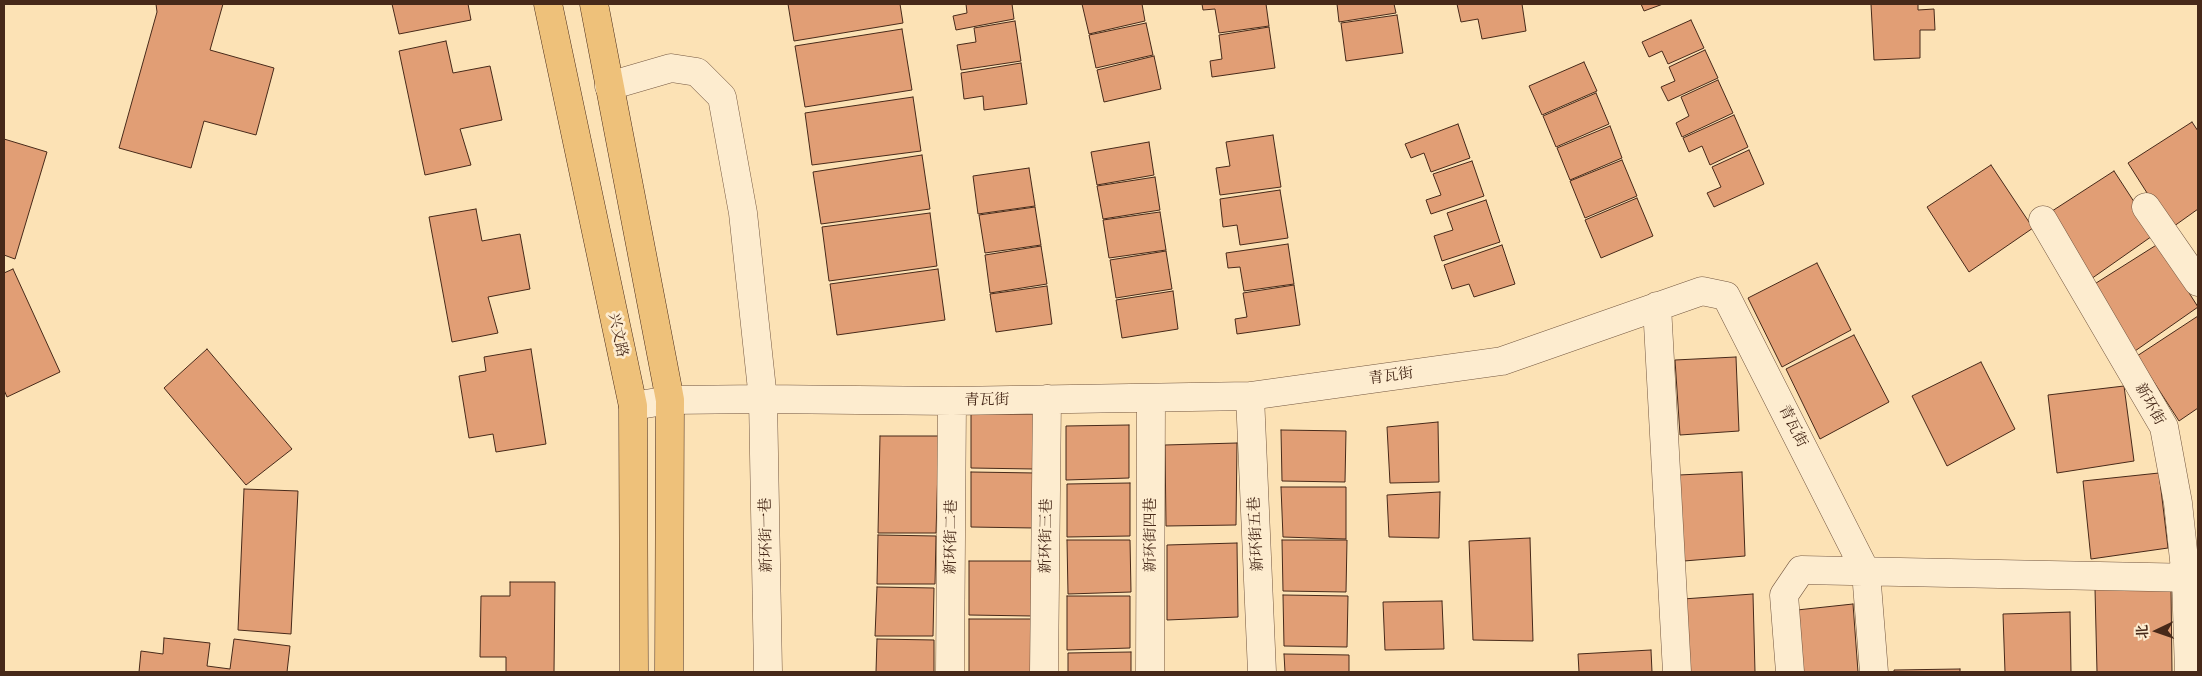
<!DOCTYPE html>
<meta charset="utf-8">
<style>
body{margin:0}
#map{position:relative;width:2202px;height:676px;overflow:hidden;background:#fce2b5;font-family:"Libre Caslon Text","Noto Serif SC",serif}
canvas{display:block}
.frame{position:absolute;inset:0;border:5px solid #472919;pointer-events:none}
.north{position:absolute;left:2132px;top:606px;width:50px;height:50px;-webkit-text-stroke:4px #fdeccf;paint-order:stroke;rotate:267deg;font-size:14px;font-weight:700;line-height:20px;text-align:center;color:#472919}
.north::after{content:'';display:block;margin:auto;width:18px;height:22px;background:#472919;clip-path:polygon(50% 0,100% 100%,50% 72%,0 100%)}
</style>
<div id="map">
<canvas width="2202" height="676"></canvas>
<div class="frame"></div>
<div class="north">北</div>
</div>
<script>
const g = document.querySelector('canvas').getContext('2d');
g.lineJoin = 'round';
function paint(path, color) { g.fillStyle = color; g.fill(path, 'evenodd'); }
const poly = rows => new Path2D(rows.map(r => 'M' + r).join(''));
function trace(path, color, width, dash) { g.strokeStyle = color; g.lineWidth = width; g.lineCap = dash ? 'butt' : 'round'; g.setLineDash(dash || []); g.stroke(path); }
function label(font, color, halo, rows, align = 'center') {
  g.font = font + ' "Libre Caslon Text","Noto Serif SC",serif'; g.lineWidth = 5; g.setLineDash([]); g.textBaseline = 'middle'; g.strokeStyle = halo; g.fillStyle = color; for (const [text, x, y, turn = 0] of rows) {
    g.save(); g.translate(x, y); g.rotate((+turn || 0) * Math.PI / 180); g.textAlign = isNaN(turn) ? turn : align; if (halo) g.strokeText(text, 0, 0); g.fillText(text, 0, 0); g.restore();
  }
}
const building = poly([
 [156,4,223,4,210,50,274,68,256,135,204,121,191,168,119,148,157,12,156,4],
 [392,4,468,4,471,20,399,34,392,4],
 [788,4,900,4,903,23,794,41,788,4],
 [966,4,1012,4,1014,19,956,30,953,16,967,13,966,4],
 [1082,4,1142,4,1145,21,1089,34,1082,4],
 [1202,4,1266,4,1269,26,1219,33,1215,9,1203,10,1202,4],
 [1337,4,1394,4,1396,13,1339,22,1337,4],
 [1457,4,1522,4,1526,31,1482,39,1478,19,1461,22,1457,4],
 [1641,4,1663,4,1644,11,1641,4],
 [1871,4,1918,4,1918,10,1934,9,1935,30,1920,30,1920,58,1874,60,1871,4],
 [1397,15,1403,53,1346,61,1341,23,1397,15],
 [1691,20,1704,48,1668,64,1662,51,1649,57,1642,42,1691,20],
 [1015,21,1021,61,961,70,957,45,976,42,974,28,1015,21],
 [1146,23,1153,55,1096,68,1089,35,1146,23],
 [1269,27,1275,68,1212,77,1210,61,1222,59,1219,35,1269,27],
 [902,29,912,90,805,107,795,46,902,29],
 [446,41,453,73,490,66,502,120,460,129,471,165,425,175,399,51,446,41],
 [1705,50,1718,78,1668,101,1661,87,1675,81,1669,67,1705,50],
 [1154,56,1161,89,1104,102,1097,70,1154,56],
 [1584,62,1597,91,1542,115,1529,86,1584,62],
 [1021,63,1027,104,984,110,983,96,964,99,961,73,1021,63],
 [1718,80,1733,113,1682,137,1676,123,1689,116,1681,97,1718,80],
 [1596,93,1609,124,1556,147,1543,116,1596,93],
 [913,97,921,151,812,165,805,113,913,97],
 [1734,115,1748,147,1710,165,1702,146,1689,152,1683,138,1734,115],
 [2192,122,2198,131,2198,209,2170,229,2128,163,2192,122],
 [1458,124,1470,158,1431,172,1424,153,1411,158,1405,144,1458,124],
 [1610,126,1622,158,1570,180,1557,148,1610,126],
 [1273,135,1281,187,1220,195,1216,168,1230,166,1226,142,1273,135],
 [4,139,47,152,15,259,4,255,4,139],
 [1149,142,1154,175,1097,185,1091,152,1149,142],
 [1749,150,1764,184,1714,207,1707,193,1721,187,1712,167,1749,150],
 [922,155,930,209,821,224,813,172,922,155],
 [1622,160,1637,196,1585,218,1570,181,1622,160],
 [1472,161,1484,196,1431,214,1426,200,1441,195,1433,174,1472,161],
 [1991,165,2033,228,1969,272,1927,207,1991,165],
 [1029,168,1035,206,978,214,973,176,1029,168],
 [2114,171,2155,234,2091,279,2049,213,2114,171],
 [1155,177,1160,210,1103,219,1097,186,1155,177],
 [1280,190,1288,238,1240,245,1237,225,1223,227,1220,199,1280,190],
 [1637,198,1653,236,1601,258,1585,220,1637,198],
 [1486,200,1500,242,1442,261,1434,236,1453,230,1447,213,1486,200],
 [1035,207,1041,245,985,253,979,215,1035,207],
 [476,209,482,241,520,234,530,289,488,297,498,333,452,342,429,217,476,209],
 [1160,212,1166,250,1109,258,1103,220,1160,212],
 [930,213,937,266,829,281,822,227,930,213],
 [1288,244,1294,284,1244,291,1240,267,1228,268,1226,253,1288,244],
 [2158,244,2198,307,2135,351,2093,285,2158,244],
 [1502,245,1515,284,1474,297,1469,284,1452,289,1444,265,1502,245],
 [1041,246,1047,284,990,293,985,255,1041,246],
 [1166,251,1172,289,1116,298,1110,260,1166,251],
 [1817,263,1851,330,1782,367,1748,298,1817,263],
 [13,269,60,372,7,397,4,390,4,273,13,269],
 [938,269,945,320,837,335,830,284,938,269],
 [1294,285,1300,325,1237,334,1235,319,1247,317,1243,293,1294,285],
 [1047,286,1052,324,996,332,990,294,1047,286],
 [1173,291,1178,329,1122,338,1116,300,1173,291],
 [2198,316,2198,408,2179,421,2137,356,2198,316],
 [1854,335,1889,402,1820,439,1786,369,1854,335],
 [207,349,292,449,246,485,164,388,207,349],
 [531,349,546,444,496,452,493,434,469,438,459,376,486,371,484,357,531,349],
 [1736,357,1739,431,1680,435,1675,360,1736,357],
 [1981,362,2015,429,1947,466,1912,396,1981,362],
 [2124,386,2134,461,2057,473,2048,395,2124,386],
 [971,414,1036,414,1034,469,971,468,971,414],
 [1438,422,1439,482,1390,483,1387,427,1438,422],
 [1129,425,1129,478,1066,480,1066,426,1129,425],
 [1281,430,1346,431,1345,482,1282,481,1281,430],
 [880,436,939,436,936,533,878,533,880,436],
 [1237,443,1236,525,1166,526,1165,445,1237,443],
 [971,472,1036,473,1034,528,971,527,971,472],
 [1742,472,1745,556,1684,561,1679,475,1742,472],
 [2159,473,2168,548,2091,559,2083,481,2159,473],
 [1130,483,1130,536,1067,537,1067,484,1130,483],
 [1281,487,1346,487,1346,539,1283,537,1281,487],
 [244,489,298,491,291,634,238,630,244,489],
 [1440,492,1439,538,1389,537,1387,495,1440,492],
 [878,535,936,536,935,584,877,584,878,535],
 [1530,538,1533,641,1473,640,1469,541,1530,538],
 [1067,540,1130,540,1131,592,1068,594,1067,540],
 [1282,540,1347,540,1346,592,1283,591,1282,540],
 [1237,543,1238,617,1167,620,1167,545,1237,543],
 [969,561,1034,561,1033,616,969,615,969,561],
 [510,582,555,582,554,672,506,672,506,657,480,657,481,596,510,596,510,582],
 [877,587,934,588,933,636,875,636,877,587],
 [2171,588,2172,672,2097,672,2095,589,2171,588],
 [1753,594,1755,672,1687,672,1683,599,1753,594],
 [1283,595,1348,596,1347,647,1284,646,1283,595],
 [1067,596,1130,596,1130,648,1067,650,1067,596],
 [1442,601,1444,649,1385,650,1383,602,1442,601],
 [1853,604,1858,672,1801,672,1797,610,1853,604],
 [2070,612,2071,672,2005,672,2003,614,2070,612],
 [969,619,1033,619,1032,672,969,672,969,619],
 [164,638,210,643,207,666,230,669,234,639,290,646,287,672,139,672,141,651,163,654,164,638],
 [877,639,934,640,934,672,876,672,877,639],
 [1651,650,1652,672,1579,672,1578,654,1651,650],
 [1131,652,1131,672,1068,672,1068,653,1131,652],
 [1284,654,1349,655,1349,672,1285,672,1284,654],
 [1960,669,1960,672,1894,672,1894,670,1960,669]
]);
const minor = poly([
 [609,86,671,68,697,72,722,97,743,213,763,399,768,672],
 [2146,207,2198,282],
 [2043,220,2164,427,2178,503,2186,579,2189,672],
 [1657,306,1677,672],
 [1250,396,1262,672],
 [633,406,670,400,763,399,952,401,1250,396,1502,361,1702,291,1726,296,1866,572,1874,672],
 [950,672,952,401],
 [1044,672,1047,399],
 [1150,672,1151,398],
 [1790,672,1784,595,1801,570,2198,578]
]);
const major = poly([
 [548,4,633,406,634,672],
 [594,4,670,400,669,672]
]);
const streetNames = [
 ["兴文路",618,335,78],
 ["青瓦街",1391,376,-8],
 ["青瓦街",987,400,-1],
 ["新环街",2150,404,61],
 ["青瓦街",1793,426,63],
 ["新环街五巷",1256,534,-93],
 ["新环街一巷",766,535,-91],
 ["新环街四巷",1151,535,-90],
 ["新环街三巷",1046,536,-89],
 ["新环街二巷",951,537,-89]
];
paint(building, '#e19e75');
trace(building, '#472919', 1);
trace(minor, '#745740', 29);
trace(major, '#472919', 29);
trace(minor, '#fdeccf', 28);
trace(major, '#eec17a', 28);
label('15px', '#472919', '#fdeccf', streetNames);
</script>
